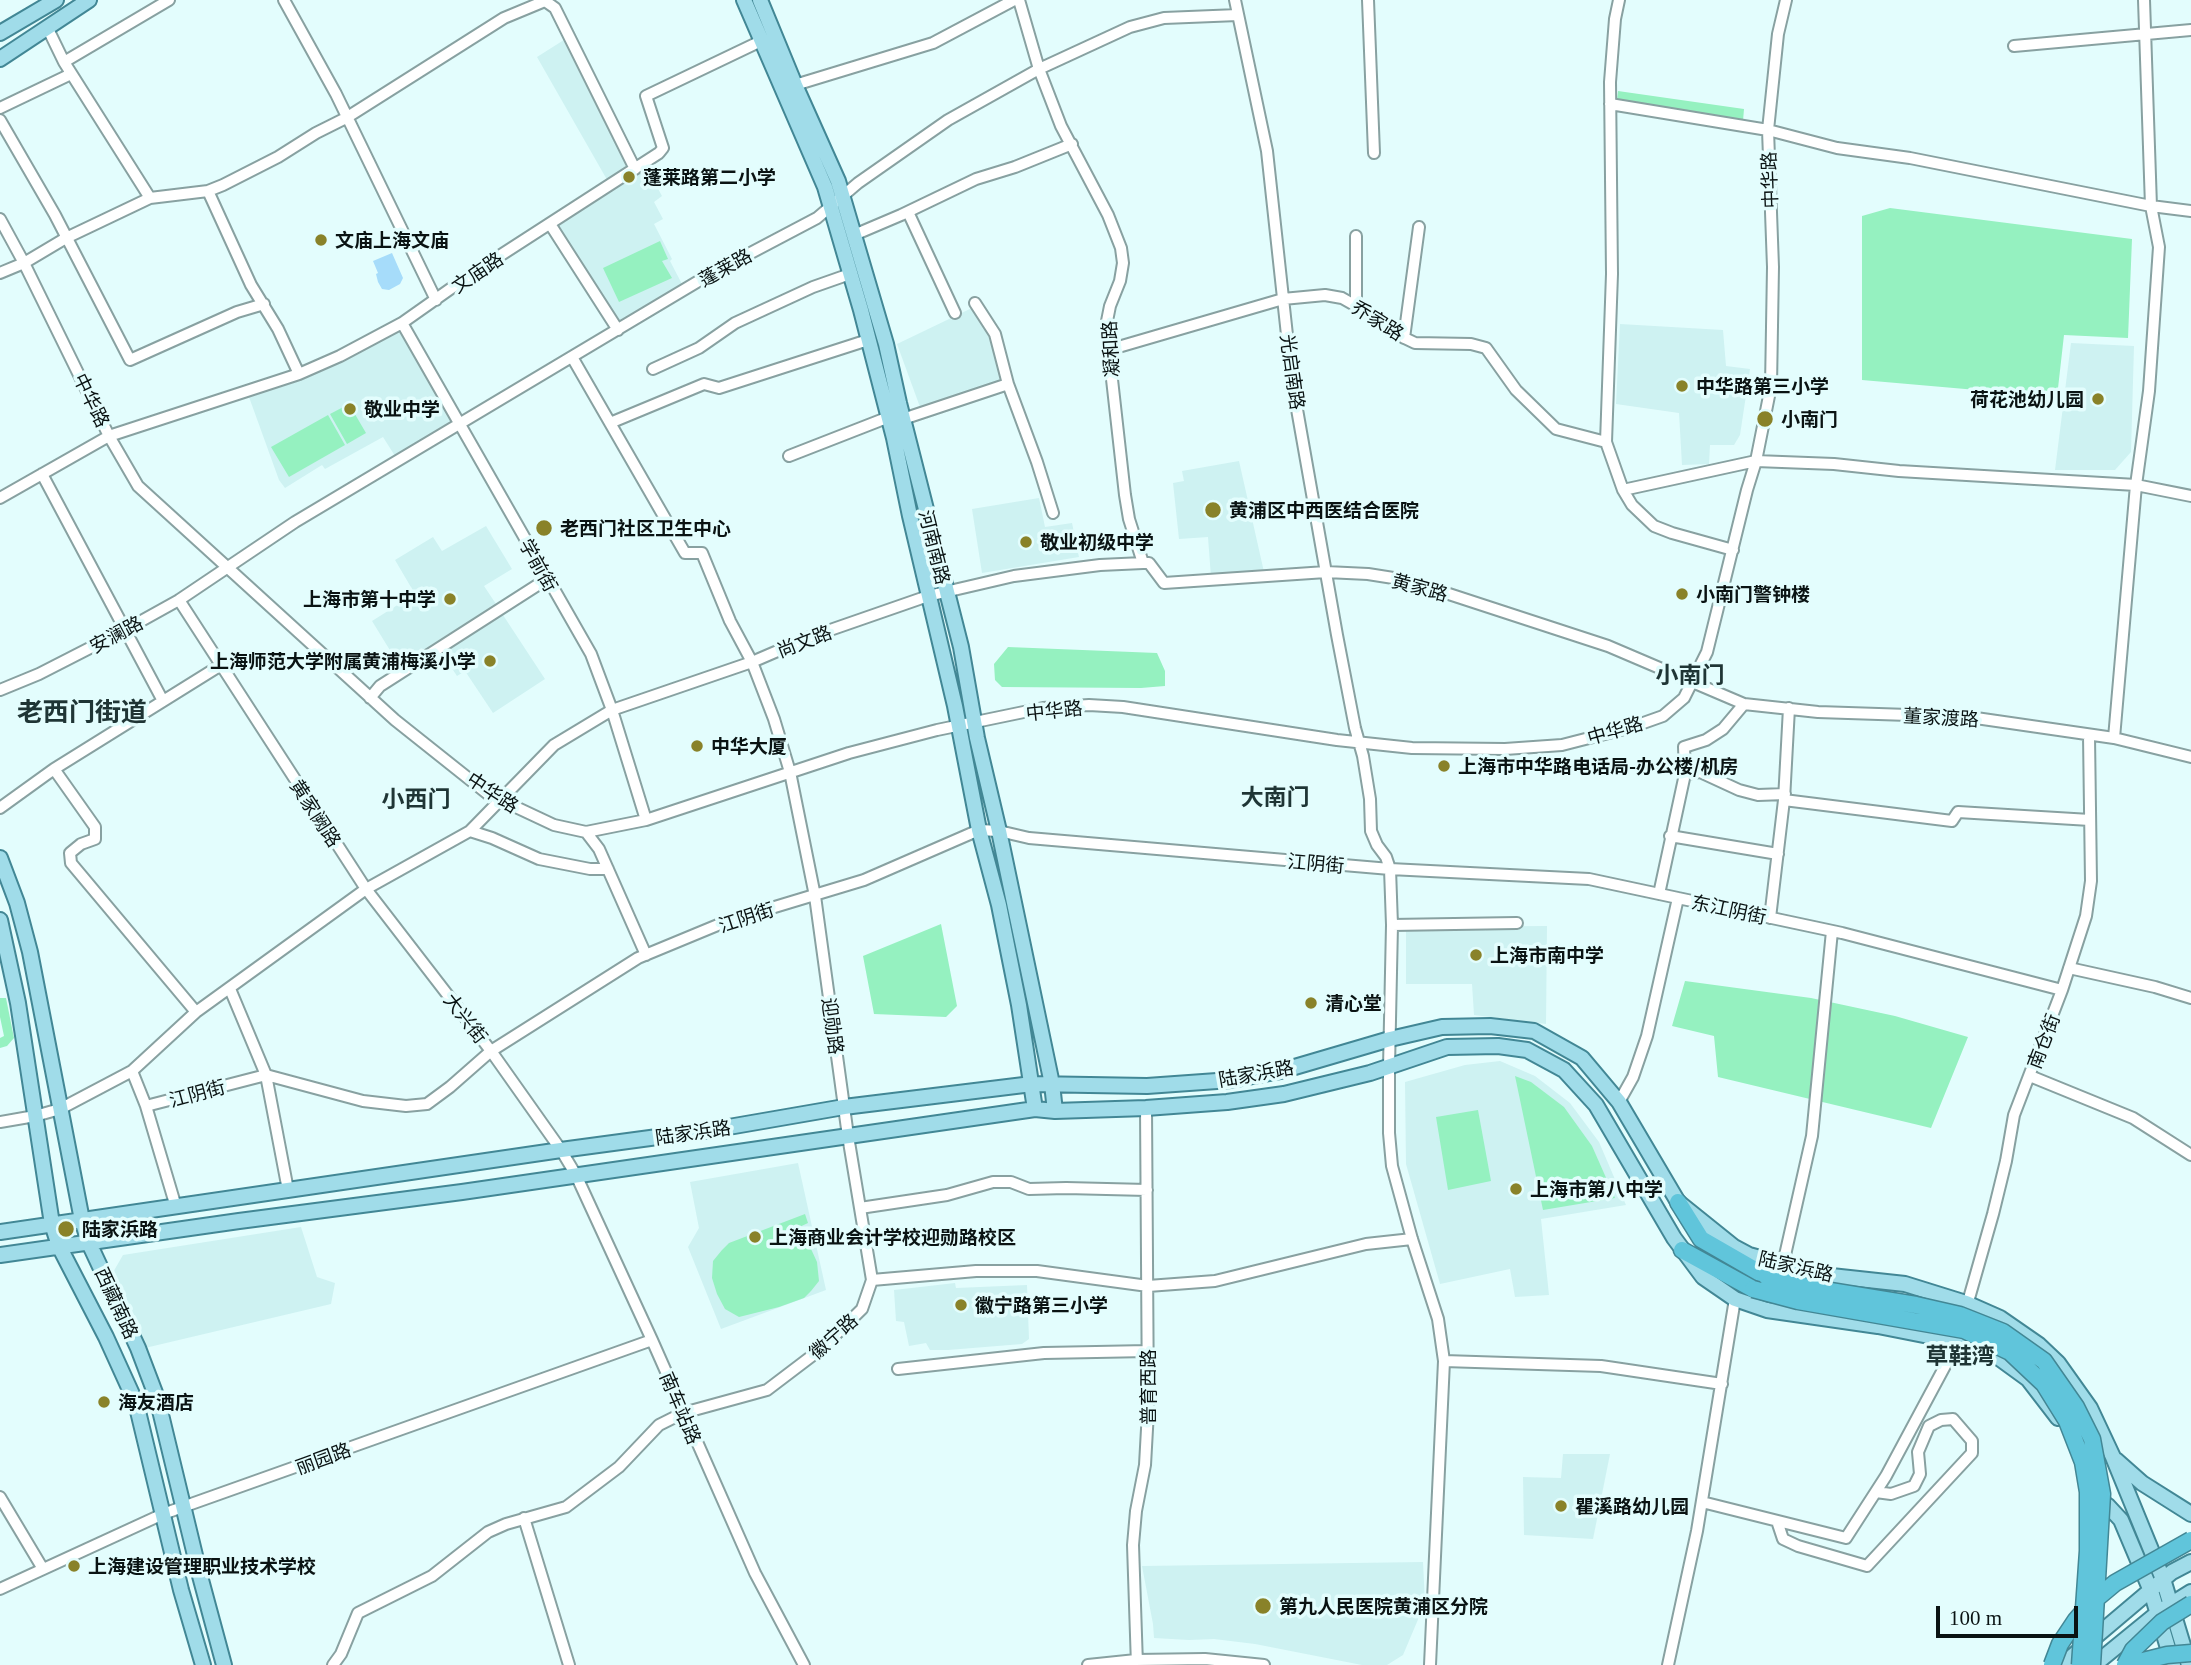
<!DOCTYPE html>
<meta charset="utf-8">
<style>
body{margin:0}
#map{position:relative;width:2191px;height:1665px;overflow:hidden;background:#e3fdfd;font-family:Georgia,serif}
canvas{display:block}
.scale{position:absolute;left:1936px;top:1606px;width:142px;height:32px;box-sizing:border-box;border:4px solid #0a1313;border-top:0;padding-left:9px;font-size:21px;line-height:24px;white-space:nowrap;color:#0a1313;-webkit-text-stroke:5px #e3fdfd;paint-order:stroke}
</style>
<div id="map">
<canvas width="2191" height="1665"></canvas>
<div class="scale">100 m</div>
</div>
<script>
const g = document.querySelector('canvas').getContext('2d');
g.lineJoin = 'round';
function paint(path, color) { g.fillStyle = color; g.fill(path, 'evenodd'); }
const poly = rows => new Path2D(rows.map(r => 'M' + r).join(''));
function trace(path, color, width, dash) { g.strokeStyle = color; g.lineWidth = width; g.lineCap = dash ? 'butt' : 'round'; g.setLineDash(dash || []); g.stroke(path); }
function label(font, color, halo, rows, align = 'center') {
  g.font = font + ' Georgia,"Noto Sans SC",serif'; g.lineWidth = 7; g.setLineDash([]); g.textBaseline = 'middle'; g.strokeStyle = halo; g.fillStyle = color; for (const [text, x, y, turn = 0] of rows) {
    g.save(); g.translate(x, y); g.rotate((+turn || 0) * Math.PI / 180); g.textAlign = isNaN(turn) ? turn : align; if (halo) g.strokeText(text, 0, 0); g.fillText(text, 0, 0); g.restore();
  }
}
const built = poly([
 [567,38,635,168,644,163,662,196,654,202,663,219,654,224,672,259,670,261,683,286,619,322,554,224,610,185,537,57],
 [974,307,991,335,1002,382,920,407,897,344],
 [1620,324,1723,330,1726,366,1750,369,1740,435,1734,445,1710,445,1709,464,1682,465,1679,413,1616,404],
 [396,331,403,334,453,421,395,456,383,437,325,469,322,465,285,488,279,480,249,397,296,380],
 [2071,343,2134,346,2131,452,2115,470,2055,470],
 [1239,461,1264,572,1211,577,1208,537,1179,539,1173,483,1184,481,1182,471],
 [1039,498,1045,527,1072,523,1079,557,982,573,972,509],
 [486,526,512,569,484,586,496,604,399,665,372,621,415,594,395,560,433,537,442,551],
 [501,612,545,679,493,713,465,671,457,676,441,652],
 [1547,926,1546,1024,1474,1015,1472,984,1406,984,1406,927],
 [1500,1061,1535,1076,1570,1103,1599,1142,1626,1205,1541,1219,1549,1295,1515,1297,1510,1269,1440,1284,1406,1164,1405,1082,1465,1065],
 [798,1163,826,1290,721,1329,688,1247,699,1228,690,1182],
 [301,1227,317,1277,335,1283,331,1304,145,1348,112,1274,123,1255],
 [955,1283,956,1288,1027,1285,1029,1339,1022,1344,948,1350,930,1350,926,1343,909,1346,904,1322,896,1321,894,1290],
 [1563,1454,1610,1454,1593,1539,1524,1535,1523,1477,1561,1478],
 [1423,1562,1425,1603,1403,1655,1387,1665,1362,1665,1255,1644,1214,1639,1189,1640,1154,1638,1153,1624,1142,1566]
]);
const green = poly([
 [1618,91,1744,109,1743,121,1617,100],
 [1890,208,2132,239,2128,338,2064,335,2057,397,1862,380,1862,216],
 [660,241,668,259,662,261,672,278,619,302,603,268],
 [349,404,366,433,347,444,330,414],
 [328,415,345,445,289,477,271,447],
 [1008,647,1157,653,1165,671,1165,686,1141,688,1002,687,995,680,994,664],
 [941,924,957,1006,946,1017,874,1014,863,956],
 [1685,981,1811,998,1895,1016,1968,1037,1931,1128,1718,1077,1714,1036,1672,1026],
 [0,998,6,998,14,1038,7,1046,0,1048,0,1038,4,1036,0,1017],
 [1515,1076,1531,1082,1564,1107,1592,1146,1615,1198,1543,1210],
 [1478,1110,1491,1181,1448,1190,1436,1117],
 [805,1214,808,1223,795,1229,806,1238,817,1262,819,1281,811,1291,804,1298,779,1307,739,1317,725,1309,717,1294,712,1278,713,1261,722,1250,729,1243]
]);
const water = poly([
 [392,253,403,278,400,284,389,290,382,289,378,282,376,274,378,273,373,261]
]);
const minor = poly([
 [284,0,336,94,436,300],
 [1019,0,1039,69,1061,126,1108,215,1121,248,1123,263,1120,281,1110,306,1106,326,1125,495,1129,519,1143,563],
 [1235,0,1267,151,1292,381,1337,635,1355,728,1363,756,1370,799,1371,831,1377,845,1386,857,1390,869,1392,925,1389,1067,1389,1133,1392,1166,1412,1239,1438,1319,1444,1361,1430,1665],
 [1368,0,1374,153],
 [48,29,64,62,150,198],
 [2014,46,2191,30],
 [64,62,169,0],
 [795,85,933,43,1014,0],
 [1610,104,1768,130,1837,148,1910,158,2151,206,2191,211],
 [0,108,71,74],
 [0,120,55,215,130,360,237,312,264,304],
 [208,191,251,285,278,329,299,374],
 [908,212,955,313],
 [0,219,24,263,109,436,138,486,395,720,488,794,554,825,586,832,646,820,849,753,937,730,1043,708,1089,705,1123,707,1337,740,1412,748,1505,749,1562,745,1632,727,1663,716,1684,698,1707,652,1747,490,1756,461,1771,386,1773,267,1768,130,1778,34,1786,0],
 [550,224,618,330],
 [854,235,901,215,976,179,1015,167,1072,144],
 [0,273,24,263,66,238,150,198,208,191,223,185,278,157,316,133,346,118,504,18,545,1,555,8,635,169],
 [975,303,995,334,1008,384,1037,462,1053,513],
 [1356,305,1356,236],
 [402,323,591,654,612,710,646,820],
 [1404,338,1419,227],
 [1108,350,1283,299,1325,295,1342,298,1365,311,1390,331,1415,343,1471,344,1486,348,1516,390,1556,429,1606,442,1623,490,1632,505,1654,526,1672,533,1733,550],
 [572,357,685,553,702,553,730,621,752,662,774,719,790,772,815,896,848,1136,872,1280],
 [653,369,699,348,735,323,813,287,850,274],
 [903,419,1008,384],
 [610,423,704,384,719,388,868,340],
 [1606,442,1612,274,1610,82,1615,19,1619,0],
 [789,456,889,417],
 [42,474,163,701],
 [1623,490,1756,461,1834,464,1899,471,2136,485,2191,496],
 [0,498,109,436,299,374,340,356,402,323,470,275,659,153,663,148,646,96,761,41],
 [179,600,366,889,491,1051,561,1150,576,1175,652,1340,755,1573,804,1665],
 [0,690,39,674,125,630,179,600,295,522,707,276,817,218,858,183,948,120,1039,69,1130,27,1164,18,1238,15],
 [370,698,380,686,547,579],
 [2114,738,2136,485,2149,391,2159,247,2151,206,2144,0],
 [54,769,95,827,95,839,81,844,70,853,71,863,196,1012],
 [1685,774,1700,772,1739,790,1758,795,1785,794],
 [1784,800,1952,821,1958,812,2090,820],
 [0,808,54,769,221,665],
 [470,831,492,838,539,859,590,869,608,869],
 [586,832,599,849,646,955],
 [1670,836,1778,854],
 [1659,894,1685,774,1684,747,1706,740,1723,729,1744,704],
 [1770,918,1784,800,1789,708],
 [1392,925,1517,923],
 [2069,968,2155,987,2191,998],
 [230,989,266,1075,288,1190],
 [132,1071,146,1106,176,1207],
 [2030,1076,2133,1118,2191,1155],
 [1619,1102,1633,1077,1647,1036,1678,898],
 [146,1106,266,1075,363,1101,406,1106,427,1104,450,1087,491,1051,638,958,725,922,864,880,979,830,999,831,1029,838,1390,869,1589,879,1842,933,2062,990],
 [0,1122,35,1116,60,1109,132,1071,196,1012,366,889,470,831,554,745,612,710,752,662,810,637,928,596,1014,576,1100,565,1143,563,1149,563,1164,583,1326,572,1368,574,1406,580,1608,646,1744,704,1818,712,1969,717,2114,738,2191,757],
 [860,1208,947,1195,993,1182,1011,1182,1029,1189,1066,1188,1147,1190],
 [1783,1264,1812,1136,1832,931],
 [1966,1309,1993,1214,2006,1161,2014,1115,2062,990,2086,916,2091,881,2089,736],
 [1444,1361,1601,1366,1722,1384],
 [898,1369,1044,1353,1148,1351],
 [0,1497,43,1569],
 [1702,1502,1846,1538,1886,1476,1960,1338],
 [524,1518,569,1665],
 [1777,1521,1783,1539,1798,1546,1867,1566,1972,1453,1972,1441,1953,1419,1941,1420,1929,1426,1918,1452,1920,1474,1914,1486,1891,1494,1876,1492],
 [0,1589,163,1514,652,1340],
 [333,1665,341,1654,358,1613,432,1576,488,1532,506,1524,566,1507,619,1467,659,1425,683,1413,767,1390,821,1349,862,1309,872,1280,976,1271,1037,1271,1148,1286,1215,1281,1366,1244,1412,1239],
 [1088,1665,1136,1660,1205,1659,1264,1665],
 [1137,1665,1133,1545,1136,1511,1145,1465,1148,1411,1146,1108],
 [1668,1665,1697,1531,1735,1299]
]);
const major = poly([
 [744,0,825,187,861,310,894,438,910,516,955,706,979,830,999,905,1019,1005,1035,1109],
 [760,0,795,85,838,181,886,344,899,403,961,647,977,738,999,831,1052,1084,1055,1111],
 [0,33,56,0],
 [0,59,89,0],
 [0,858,17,903,30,952,82,1220,89,1243,138,1348,157,1398,200,1576,224,1665],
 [0,920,18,1003,52,1224,59,1246,106,1337,136,1403,181,1590,203,1665],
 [0,1232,561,1150,717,1129,844,1107,1032,1084,1147,1086,1231,1080,1281,1071,1390,1039,1442,1027,1490,1026,1534,1031,1582,1058,1619,1102,1678,1202,1734,1247,1749,1255,1822,1275,1905,1284,1966,1303,2000,1318,2039,1345,2058,1363,2090,1408,2113,1457,2163,1579,2189,1665],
 [0,1255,239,1221,462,1192,1035,1109,1055,1111,1146,1108,1227,1102,1284,1094,1370,1073,1447,1047,1498,1046,1527,1050,1564,1070,1596,1105,1674,1238,1703,1277,1735,1299,1767,1310,1878,1326,1959,1342,1995,1355,2028,1379,2058,1418],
 [2116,1460,2142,1483,2191,1514],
 [2094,1496,2108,1506,2121,1520,2151,1591,2173,1665],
 [2062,1665,2172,1572,2191,1562],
 [2094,1665,2159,1612,2191,1592]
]);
const highway = poly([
 [1678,1202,1701,1239,1767,1277],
 [1682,1250,1753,1289]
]);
const highwayBridge = poly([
 [1767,1277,1812,1288,1916,1305,1960,1315,2003,1332,2044,1361,2076,1407,2092,1439,2102,1494,2092,1665],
 [1753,1289,1798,1301,1964,1330,2010,1352,2044,1384,2067,1421,2083,1462,2088,1492,2088,1551,2080,1665],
 [2052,1665,2060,1644,2076,1620,2091,1603,2115,1583,2191,1540],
 [2125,1665,2133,1650,2162,1622,2191,1604],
 [2127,1665,2167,1655,2191,1653]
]);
const markers = [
 [629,177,7,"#898229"],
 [321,240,7,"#898229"],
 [1682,386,7,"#898229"],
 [2098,399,7,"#898229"],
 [350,409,7,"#898229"],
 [1765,419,9,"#898229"],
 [1213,510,9,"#898229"],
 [544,528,9,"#898229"],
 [1026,542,7,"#898229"],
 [1682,594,7,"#898229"],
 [450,599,7,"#898229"],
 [490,661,7,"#898229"],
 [697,746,7,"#898229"],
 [1444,766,7,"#898229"],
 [1476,955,7,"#898229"],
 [1311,1003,7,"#898229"],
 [1516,1189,7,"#898229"],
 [66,1229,9,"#898229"],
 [755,1237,7,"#898229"],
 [961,1305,7,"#898229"],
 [104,1402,7,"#898229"],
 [1561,1506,7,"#898229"],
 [74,1566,7,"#898229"],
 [1263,1606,9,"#898229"]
];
const poiNames = [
 ["蓬莱路第二小学",643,177],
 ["文庙上海文庙",335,240],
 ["中华路第三小学",1696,386],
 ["荷花池幼儿园",2084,399,"right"],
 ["敬业中学",364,409],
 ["小南门",1781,419],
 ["黄浦区中西医结合医院",1229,510],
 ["老西门社区卫生中心",560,528],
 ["敬业初级中学",1040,542],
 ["小南门警钟楼",1696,594],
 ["上海市第十中学",436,599,"right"],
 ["上海师范大学附属黄浦梅溪小学",476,661,"right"],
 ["中华大厦",711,746],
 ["上海市中华路电话局-办公楼/机房",1458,766],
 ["上海市南中学",1490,955],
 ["清心堂",1325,1003],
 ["上海市第八中学",1530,1189],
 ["陆家浜路",82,1229],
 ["上海商业会计学校迎勋路校区",769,1237],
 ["徽宁路第三小学",975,1305],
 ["海友酒店",118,1402],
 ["瞿溪路幼儿园",1575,1506],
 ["上海建设管理职业技术学校",88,1566],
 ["第九人民医院黄浦区分院",1279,1606]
];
const streetNames = [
 ["中华路",1769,180,-92],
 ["蓬莱路",725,267,-29],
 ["文庙路",477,272,-34],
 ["乔家路",1378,320,32],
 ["凝和路",1110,349,-93],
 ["光启南路",1293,372,82],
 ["中华路",92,400,64],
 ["河南南路",935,547,76],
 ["学前街",539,565,61],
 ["黄家路",1420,587,15],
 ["安澜路",116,634,-28],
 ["尚文路",804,641,-21],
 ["中华路",1054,710,-6],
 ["董家渡路",1941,717,3],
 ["中华路",1615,730,-16],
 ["中华路",493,792,33],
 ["黄家阙路",316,813,57],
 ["江阴街",1316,863,5],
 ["东江阴街",1729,909,12],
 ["江阴街",746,917,-18],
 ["大兴街",466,1018,52],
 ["迎勋路",833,1026,82],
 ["南仓街",2043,1041,-69],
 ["陆家浜路",1256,1073,-10],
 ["江阴街",197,1093,-15],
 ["陆家浜路",693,1132,-8],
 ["陆家浜路",1796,1266,13],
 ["西藏南路",117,1303,65],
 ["徽宁路",833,1336,-42],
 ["普育西路",1148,1387,-90],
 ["南车站路",681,1408,67],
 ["丽园路",323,1458,-20]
];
const quarterNames = [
 ["小南门",1690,674],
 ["大南门",1275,796],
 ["小西门",416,798],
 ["草鞋湾",1960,1355]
];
const districtNames = [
 ["老西门街道",82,711]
];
paint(built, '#cef2f2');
paint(green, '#95f1c0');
paint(water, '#a6dcfa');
trace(minor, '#88a1a1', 14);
trace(major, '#428795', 18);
trace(highway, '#428795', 19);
trace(minor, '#fff', 10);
trace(major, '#a0dce9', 14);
trace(highway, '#60c5db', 16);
trace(highwayBridge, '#428795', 19, []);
trace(highwayBridge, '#60c5db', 16);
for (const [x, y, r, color] of markers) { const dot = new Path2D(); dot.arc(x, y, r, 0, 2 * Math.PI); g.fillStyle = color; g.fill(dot); trace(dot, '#e3fdfd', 2.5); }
label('bold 19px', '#0a1313', '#e3fdfd', poiNames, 'left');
label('19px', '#0a1313', '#e3fdfd', streetNames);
label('bold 23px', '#1f3535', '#e3fdfd', quarterNames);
label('bold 26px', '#1f3535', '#e3fdfd', districtNames);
</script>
